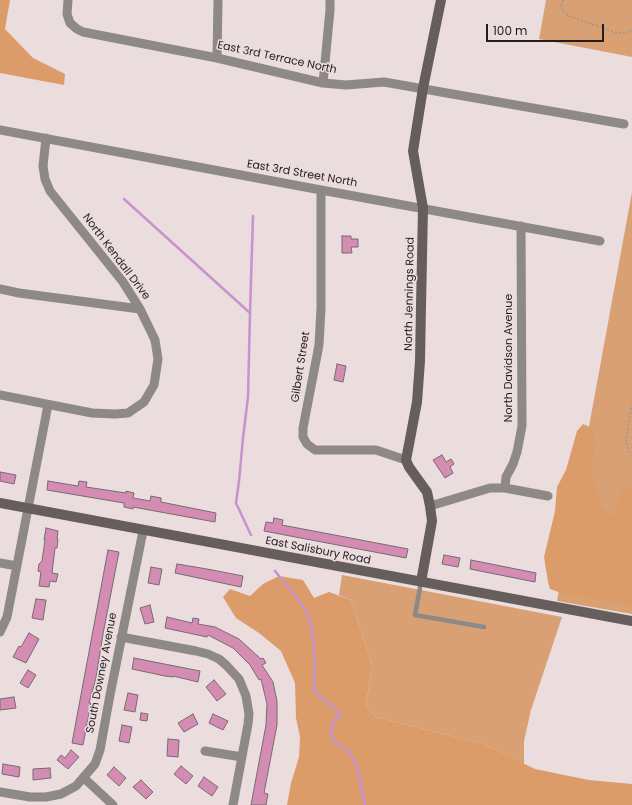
<!DOCTYPE html>
<style>
body{margin:0}
#map{position:relative;width:632px;height:805px;overflow:hidden;background:#ebdcde;font-family:Poppins,sans-serif}
canvas{display:block}
.scale{position:absolute;left:486px;top:24px;width:118px;height:18px;box-sizing:border-box;border:2px solid #221d1e;border-top:0;padding-left:5px;font-size:12px;line-height:14px;white-space:nowrap;color:#221d1e;-webkit-text-stroke:3px #ebdcde;paint-order:stroke}
</style>
<div id="map">
<canvas width="632" height="805"></canvas>
<div class="scale">100 m</div>
</div>
<script>
const g = document.querySelector('canvas').getContext('2d');
g.lineJoin = 'round';
function paint(path, color) { g.fillStyle = color; g.fill(path, 'evenodd'); }
const poly = rows => new Path2D(rows.map(r => 'M' + r).join(''));
function trace(path, color, width, dash) { g.strokeStyle = color; g.lineWidth = width; g.lineCap = dash ? 'butt' : 'round'; g.setLineDash(dash || []); g.stroke(path); }
function label(font, color, halo, rows, align = 'center') {
  g.font = font + ' Poppins,sans-serif'; g.lineWidth = 3; g.setLineDash([]); g.textBaseline = 'middle'; g.strokeStyle = halo; g.fillStyle = color; for (const [text, x, y, turn = 0] of rows) {
    g.save(); g.translate(x, y); g.rotate((+turn || 0) * Math.PI / 180); g.textAlign = isNaN(turn) ? turn : align; if (halo) g.strokeText(text, 0, 0); g.fillText(text, 0, 0); g.restore();
  }
}
const green = poly([
 [546,0,632,0,632,57,539,39],
 [632,192,632,614,557,601],
 [342,575,562,617,531,710,524,741,524,764,483,744,376,717,366,706,372,665,351,600,339,595]
]);
const forest = poly([
 [0,0,10,0,5,29,33,58,65,74,64,85,0,73],
 [583,424,594,429,595,450,590,473,602,506,614,518,620,494,632,484,632,606,564,594,550,589,548,582,544,557,555,511,557,487,566,470,577,431],
 [279,576,303,580,314,598,329,592,351,600,372,665,366,706,376,717,483,744,535,769,589,780,632,784,632,805,287,805,291,783,299,757,300,737,296,718,295,683,281,651,259,633,236,618,223,597,230,589,250,596,263,584]
]);
const stream = poly([
 [124,199,250,313,248,397,243,438,239,481,236,503,251,535],
 [250,313,253,216],
 [275,571,301,603,307,614,312,629,314,654,315,668,314,689,317,694,341,714,333,722,331,735,336,743,349,751,357,767,365,805]
]);
const building = poly([
 [342,236,351,236,351,239,358,239,358,247,351,247,352,253,342,253,342,236],
 [337,364,346,366,343,382,334,380,337,364],
 [442,455,446,462,451,459,454,464,450,467,453,473,445,478,433,460,442,455],
 [0,472,16,475,14,484,0,481,0,472],
 [48,481,78,486,79,481,87,482,86,487,126,493,126,491,134,493,133,498,150,501,151,496,161,498,161,502,216,513,215,522,133,507,133,509,124,507,124,503,47,490,48,481],
 [274,518,283,520,282,525,408,549,406,558,264,531,266,522,273,523,274,518],
 [46,528,58,531,57,539,58,539,57,548,55,548,52,573,58,574,56,582,50,581,49,587,39,586,41,572,38,571,39,564,42,561,45,540,44,540,46,528],
 [108,550,119,552,103,634,96,678,89,703,91,703,83,745,72,743,108,550],
 [444,555,460,558,458,567,442,564,444,555],
 [471,560,536,573,535,582,470,569,471,560],
 [177,564,207,569,243,576,241,587,175,573,177,564],
 [151,567,162,569,159,585,148,583,151,567],
 [36,599,46,600,43,620,32,618,36,599],
 [150,605,154,622,145,624,140,608,150,605],
 [167,617,192,623,193,618,199,619,198,624,215,627,239,639,261,659,263,658,266,663,262,665,273,682,277,701,277,725,264,793,268,794,266,805,251,805,266,725,267,704,261,679,259,680,250,665,233,648,208,635,207,637,165,628,167,617],
 [29,633,39,639,26,663,13,657,19,646,21,647,29,633],
 [134,658,200,671,198,682,173,676,173,677,165,676,132,669,134,658],
 [28,670,36,675,28,688,20,683,28,670],
 [214,680,226,694,217,701,206,687,214,680],
 [128,693,138,695,135,712,124,710,128,693],
 [14,697,16,708,0,710,0,699,14,697],
 [141,713,148,714,147,721,140,720,141,713],
 [193,714,198,724,184,732,178,723,193,714],
 [213,714,228,721,223,730,209,723,213,714],
 [122,725,132,727,129,743,119,741,122,725],
 [168,739,179,740,178,757,167,756,168,739],
 [71,750,79,757,68,769,57,760,61,755,65,758,71,750],
 [3,764,20,767,19,777,2,774,3,764],
 [181,766,193,776,186,784,174,774,181,766],
 [114,767,126,778,119,786,107,775,114,767],
 [50,768,51,778,33,780,33,769,50,768],
 [204,777,218,787,212,796,198,786,204,777],
 [141,780,153,792,146,799,133,787,141,780]
]);
const path = poly([
 [563,0,561,6,564,12,569,16,617,33,625,33,632,30],
 [632,404,626,440,629,451,632,455]
]);
const lane = poly([
 [421,582,415,615,484,627]
]);
const street = poly([
 [68,0,67,14,70,23,77,29,83,32,217,58,323,83,346,85,384,82,624,124],
 [217,58,218,0],
 [323,83,330,10,330,0],
 [0,130,321,190,600,241],
 [321,190,321,308,319,345,303,428,303,437,307,444,315,450,376,450,406,460],
 [0,289,19,293,140,309],
 [0,395,92,413,115,414,128,413,144,402,154,385,158,359,155,340,140,309,123,282,50,191,45,179,43,166,46,138],
 [505,488,506,477,513,464,517,452,522,426,521,226],
 [430,506,490,488,505,488,548,496],
 [0,563,17,566],
 [0,632,7,617,48,405],
 [121,637,196,651,208,654,219,659,226,665,239,679,246,696,249,714,248,724,233,805],
 [205,751,242,757],
 [84,778,113,805],
 [0,792,30,797,46,797,61,794,76,786,95,764,100,750,110,695,143,531]
]);
const secondary = poly([
 [0,503,632,621],
 [421,582,432,521,430,506,427,492,409,467,406,460,417,402,420,361,421,306,423,208,413,151,423,88,441,0]
]);
const streetNames = [
 ["East 3rd Terrace North",277,58,12],
 ["East 3rd Street North",302,174,10],
 ["North Kendall Drive",116,257,53],
 ["North Jennings Road",410,294,-89],
 ["North Davidson Avenue",509,358,-90],
 ["Gilbert Street",301,367,-81],
 ["East Salisbury Road",318,551,11],
 ["South Downey Avenue",102,673,-79]
];
paint(green, '#d9a073');
paint(forest, '#dc9c69');
trace(stream, '#c793ce', 2.5);
paint(building, '#d58cb3');
trace(building, '#766b70', 1);
trace(path, '#a09596', 1.5, [2, 2]);
trace(lane, '#8e8886', 4.5);
trace(street, '#8e8886', 9);
trace(secondary, '#665e5c', 10);
label('11px', '#221d1e', '#ebdcde', streetNames);
</script>
